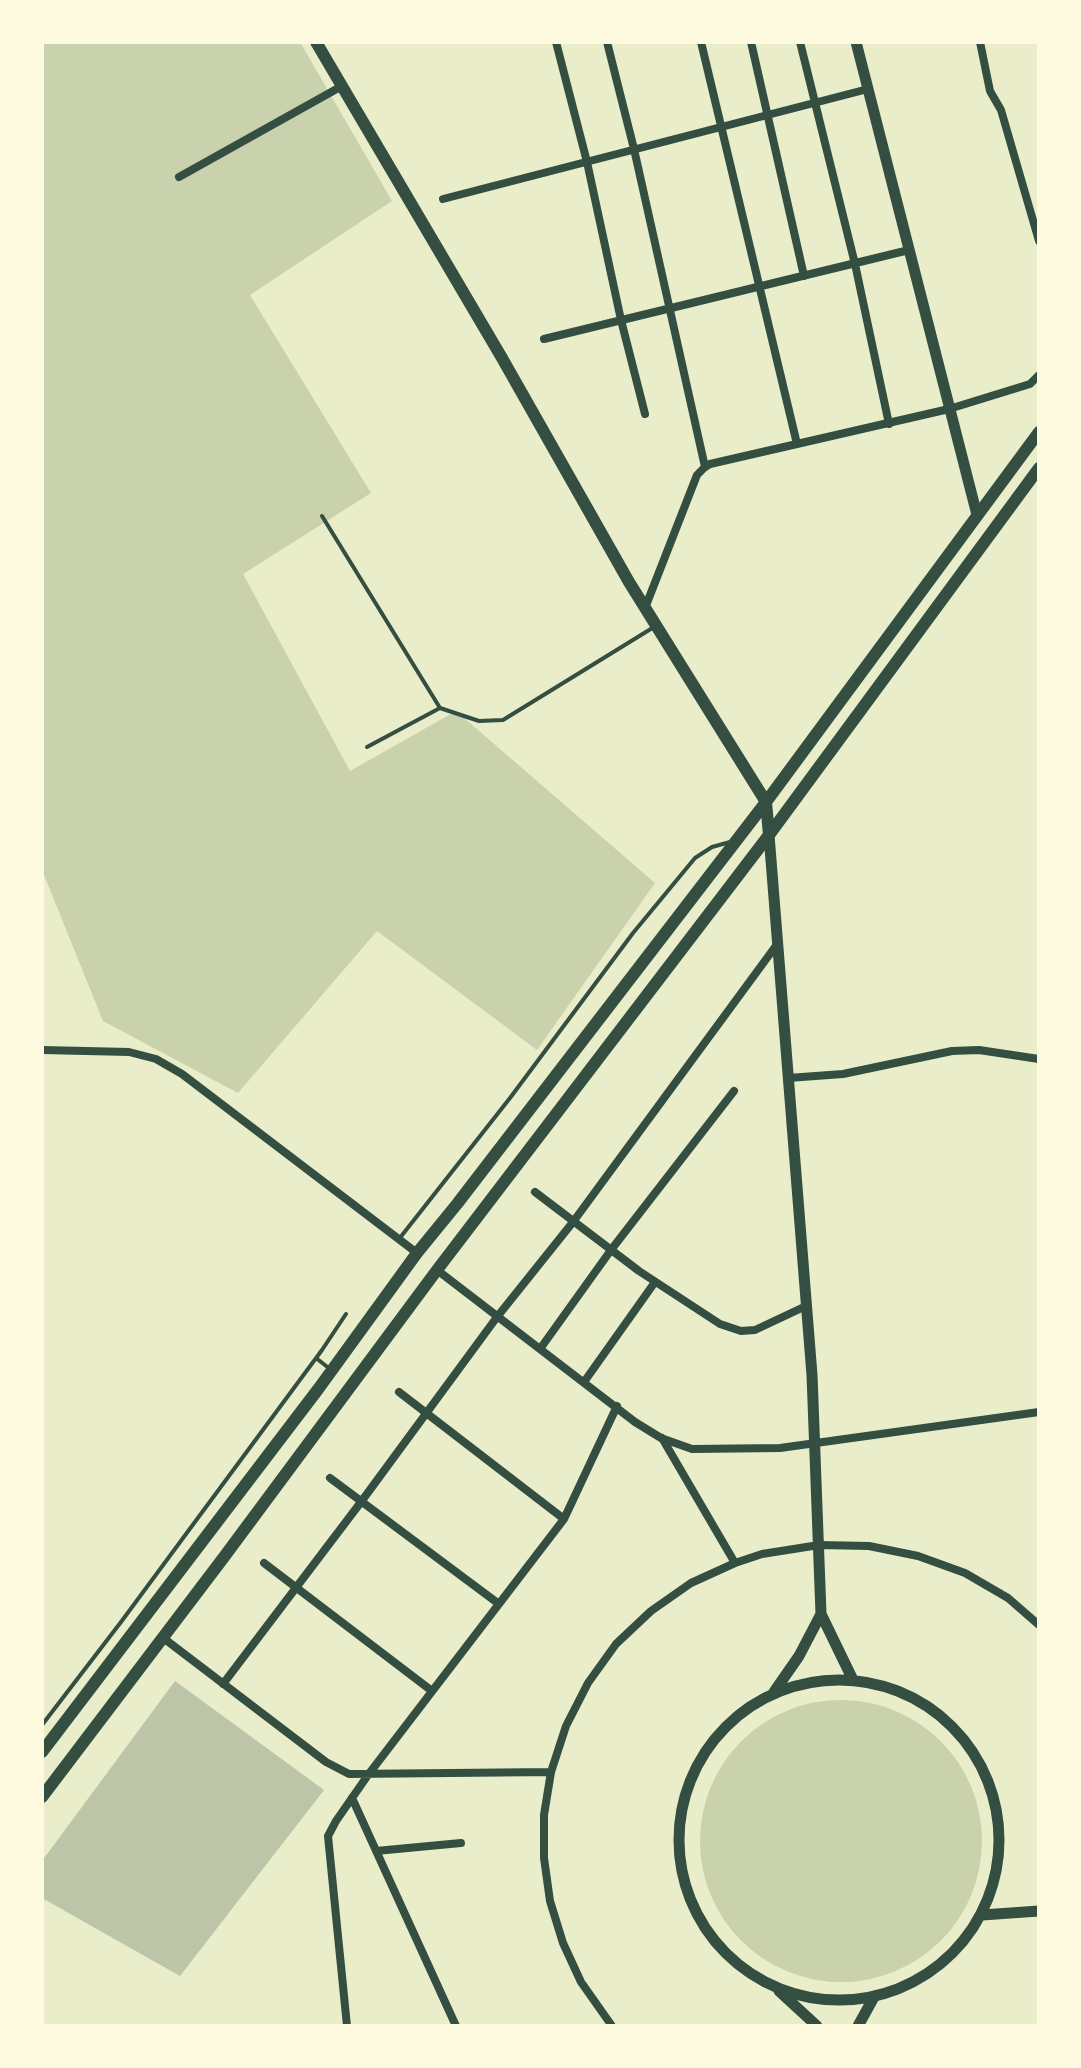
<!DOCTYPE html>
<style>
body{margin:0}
#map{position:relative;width:1081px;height:2068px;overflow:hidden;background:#e9edc9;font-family:"Asap Condensed",sans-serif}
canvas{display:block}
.frame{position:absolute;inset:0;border:44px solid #fefae0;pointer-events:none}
</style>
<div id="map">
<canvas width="1081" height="2068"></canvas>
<div class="frame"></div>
</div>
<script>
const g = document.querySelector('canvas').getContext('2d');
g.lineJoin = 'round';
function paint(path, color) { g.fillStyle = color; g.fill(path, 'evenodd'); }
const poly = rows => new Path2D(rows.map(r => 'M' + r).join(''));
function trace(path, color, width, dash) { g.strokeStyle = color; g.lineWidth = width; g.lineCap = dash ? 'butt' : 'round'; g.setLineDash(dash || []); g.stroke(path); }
const green = poly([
 [42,42,300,42,392,201,250,295,371,493,243,574,350,771,456,711,655,883,537,1050,377,931,238,1093,103,1021,42,870],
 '700 1841a141 141 0 1 1 282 0a141 141 0 1 1-282 0Z'
]);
const building = poly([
 [175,1681,324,1790,180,1976,42,1898,42,1861]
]);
const service = poly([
 [322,516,440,708],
 [367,747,440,708,479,721,503,720,654,627],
 [399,1239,510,1098,633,933,695,858,712,847,730,842],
 [316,1358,330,1369],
 [42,1725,121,1622,322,1350,346,1314]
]);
const minor = poly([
 [556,42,587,162,621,320,645,414],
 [607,42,634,149,705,467],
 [701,42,797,444],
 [751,42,804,276],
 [800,42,855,264,889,424],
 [980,42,990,91,1001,110,1039,241],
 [179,177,342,86],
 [443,199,868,89],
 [544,339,909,250],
 [645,608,697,475,705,467,710,464,949,409,1030,384,1039,375],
 [42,1050,129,1052,156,1059,182,1074,417,1253],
 [788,1078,843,1074,952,1051,979,1050,1039,1059],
 [535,1192,639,1271,720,1324,741,1331,755,1330,806,1306],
 [437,1270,635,1422,661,1438,692,1449,780,1448,1039,1412],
 [540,1349,611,1250,734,1091],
 [584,1382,655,1282],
 [399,1392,564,1519],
 [662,1438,735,1563],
 [330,1478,499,1604],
 [264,1563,432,1691],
 [162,1637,326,1762,349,1774,551,1772],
 [223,1684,361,1502,497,1317,573,1222,778,943],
 [352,1798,456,2026],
 [376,1851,461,1843],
 [347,2026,328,1836,336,1821,368,1775,564,1519,617,1406],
 [612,2026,581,1982,563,1943,550,1901,544,1858,544,1815,551,1772,566,1726,588,1683,616,1644,651,1611,691,1583,735,1563,762,1554,819,1545,869,1546,918,1556,965,1573,1008,1598,1039,1625]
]);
const tertiary = poly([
 [856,42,977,515],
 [769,835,812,1375,821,1614,853,1680],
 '679 1840a160 160 0 1 1 320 0a160 160 0 1 1-320 0Z',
 [774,1692,799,1656,821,1614],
 [982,1915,1039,1911],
 [779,1991,817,2026],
 [858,2026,874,1997]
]);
const secondary = poly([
 [316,42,502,358,629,582,766,802,769,835],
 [42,1752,319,1388,417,1253,457,1204,766,802,1039,432],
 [42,1797,224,1557,437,1270,769,835,1039,468]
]);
paint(green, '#cad2ad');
paint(building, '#bcc5a7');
trace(service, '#344e41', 4);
trace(minor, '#344e41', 8);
trace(tertiary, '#344e41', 11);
trace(secondary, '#344e41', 12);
</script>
